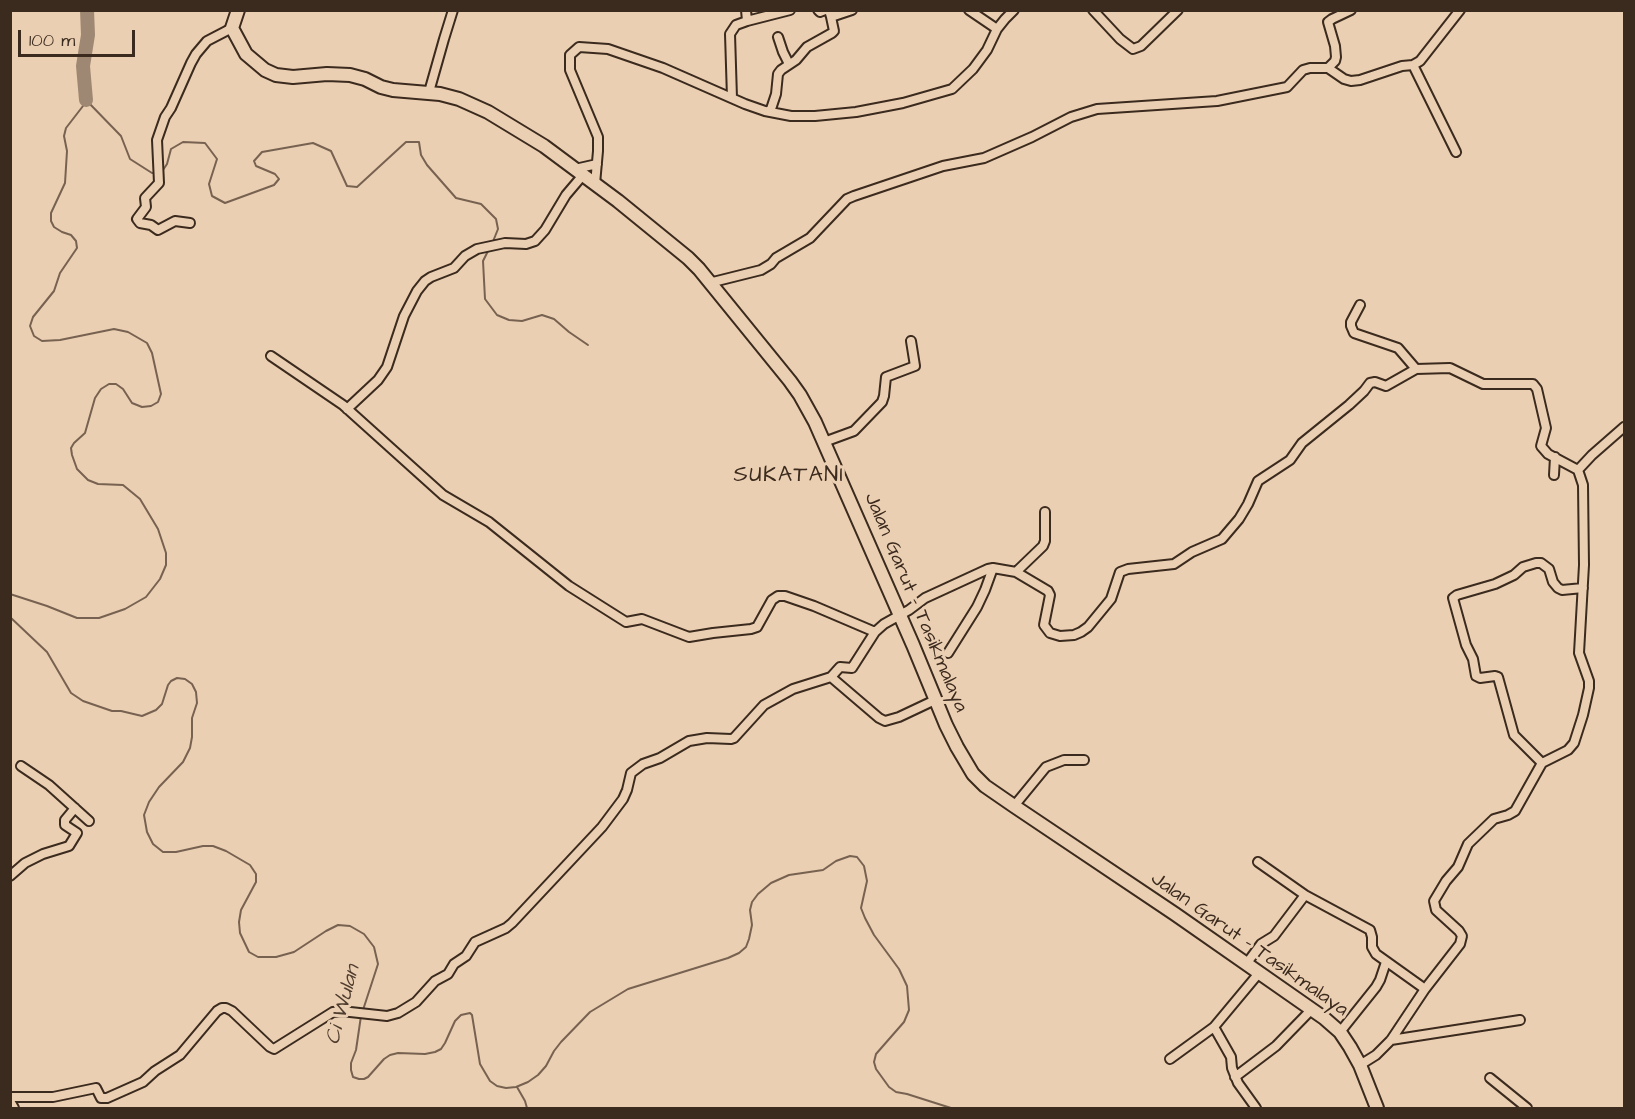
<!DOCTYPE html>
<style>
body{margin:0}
#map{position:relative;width:1635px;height:1119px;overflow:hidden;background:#ebcfb2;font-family:"Architects Daughter",sans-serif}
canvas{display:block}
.frame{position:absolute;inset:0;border:12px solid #3b2a1e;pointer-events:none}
.scale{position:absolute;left:18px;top:30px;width:117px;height:27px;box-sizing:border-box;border:3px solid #3b2a1e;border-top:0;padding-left:8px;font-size:18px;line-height:21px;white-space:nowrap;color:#3b2a1e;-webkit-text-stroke:4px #ebcfb2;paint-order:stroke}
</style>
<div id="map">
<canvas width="1635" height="1119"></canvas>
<div class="frame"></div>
<div class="scale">100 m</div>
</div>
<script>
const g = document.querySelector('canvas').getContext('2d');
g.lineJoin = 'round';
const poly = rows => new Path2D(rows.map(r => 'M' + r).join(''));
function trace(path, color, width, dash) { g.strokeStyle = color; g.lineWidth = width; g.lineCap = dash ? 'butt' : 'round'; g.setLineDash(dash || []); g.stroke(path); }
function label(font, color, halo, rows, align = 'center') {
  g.font = font + ' "Architects Daughter",sans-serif'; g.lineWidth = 6; g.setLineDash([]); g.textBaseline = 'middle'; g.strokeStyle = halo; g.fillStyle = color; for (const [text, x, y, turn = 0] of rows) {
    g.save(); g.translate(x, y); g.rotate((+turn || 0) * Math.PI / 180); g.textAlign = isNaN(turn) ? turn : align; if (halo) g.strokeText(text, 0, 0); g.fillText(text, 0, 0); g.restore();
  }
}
const stream = poly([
 [161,173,167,164,171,149,183,142,205,143,217,159,209,184,212,196,225,203,274,185,279,179,275,174,256,166,254,161,262,152,313,143,331,151,347,186,357,187,406,142,419,142,421,155,427,165,456,198,481,204,496,219,498,229,492,244],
 [489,249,483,261,485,299,497,315,509,320,522,321,542,315,554,319,569,332,588,345],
 [10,594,47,606,77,618,99,618,125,609,146,597,160,579,166,565,166,553,158,529,140,499,123,485,98,484,88,480,77,469,72,455,71,448,74,443,85,433,95,398,101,389,109,384,116,384,123,389,132,403,142,407,151,406,158,402,161,394,152,353,147,343,128,332,114,329,60,340,42,341,34,336,30,326,33,317,54,291,60,273,77,248,76,241,71,235,62,232,54,227,51,221,51,213,65,183,67,151,64,136,66,128,83,106,86,100,121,136,130,159,152,173,155,173],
 [10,617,47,652,71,693,83,701,112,711,121,711,142,716,156,710,162,704,168,685,171,681,177,678,185,679,192,684,196,692,197,703,192,718,192,737,190,748,183,762,159,787,149,802,144,815,147,832,153,844,163,852,176,852,203,846,213,846,226,851,250,865,256,874,256,882,241,910,239,922,240,933,249,952,258,957,276,957,294,952,326,931,338,925,350,926,364,934,374,947,378,964,363,1010],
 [361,1016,356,1050,351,1063,351,1070,353,1077,359,1079,364,1079,368,1077,384,1059,390,1055,398,1053,425,1054,435,1052,441,1049,445,1043,455,1021,461,1015,470,1013,472,1015,480,1064,490,1081,497,1086,506,1088,516,1087,528,1082,538,1075,546,1066,554,1051,561,1042,590,1012,628,989,728,958,739,953,746,947,749,939,752,925,750,910,752,902,758,894,771,883,789,875,823,870,836,861,850,856,857,857,864,866,867,881,861,908,865,918,874,935,899,969,907,986,909,1010,904,1022,876,1054,874,1062,876,1069,889,1087,896,1092,907,1094,951,1108],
 [517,1087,525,1101,527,1108]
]);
const river = poly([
 [86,100,83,66,88,35,87,10]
]);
const street = poly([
 [818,10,820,12,825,10],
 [829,10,831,17,852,10],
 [969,10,997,29],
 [1093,10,1120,39,1133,49,1141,46,1178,10],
 [747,21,790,10],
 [778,37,783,52,789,64],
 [1413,65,1456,152],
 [1328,68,1335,61,1336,57,1335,46,1328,22,1332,19,1351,10],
 [429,92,444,39,453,10],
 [732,98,730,34,736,25,747,21,746,10],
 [770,112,776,94,778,74,781,70,796,60,807,47,832,33,834,31,831,17],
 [575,169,597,164],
 [595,184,598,151,598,137,570,70,570,55,579,47,608,49,663,68,745,104,765,111,791,116,815,116,856,112,903,103,952,89,973,69,987,50,997,29,1005,19,1014,10],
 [190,223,175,221,158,230,151,225,140,223,137,219,146,207,145,198,159,183,157,140,165,117,171,108,191,63,196,54,207,41,232,28],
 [709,283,761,270,771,264,776,258,810,238,847,199,854,196,943,166,984,158,1032,137,1071,117,1097,109,1217,101,1287,87,1303,70,1310,68,1328,68,1344,79,1351,81,1360,80,1402,66,1413,65,1420,61,1460,10],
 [1360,305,1351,322,1351,326,1354,333,1398,348,1416,369,1450,368,1483,384,1533,384,1537,389,1546,428,1541,446,1548,454,1578,470],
 [271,356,343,405,443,495,489,522,569,586,626,622,642,619,689,637,713,633,751,629,757,627,772,600,778,596,785,596,814,606,875,632],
 [347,409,378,380,387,367,404,316,417,291,425,281,431,277,454,268,465,256,477,249,505,243,526,244,535,241,545,230,566,195,583,175],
 [824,442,854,431,882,402,884,396,886,377,915,366,911,341],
 [1554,475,1555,457],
 [1016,572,1043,546,1045,541,1045,512],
 [948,653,977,607,985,590,993,568],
 [831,677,879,718,885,721,899,717,935,700],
 [1542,763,1514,735,1498,677,1495,676,1480,678,1476,676,1473,659,1466,645,1453,598,1457,595,1495,584,1514,575,1523,567,1536,563,1541,563,1549,569,1553,582,1558,588,1562,590,1583,588],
 [21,766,49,785,89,821],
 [1014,806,1046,767,1064,760,1084,760],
 [1258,862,1305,895,1370,930,1372,937,1372,947,1376,954,1425,989],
 [10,876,25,863,43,854,69,846,77,833,65,825,65,820,75,808],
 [1247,963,1261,944,1274,936,1305,895],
 [1214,1027,1231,1057,1232,1068,1238,1083,1256,1108],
 [1340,1032,1376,987,1380,980,1386,962],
 [1391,1040,1520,1020],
 [1170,1059,1214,1027,1259,973],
 [1360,1065,1376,1055,1391,1040,1425,989,1460,944,1462,936,1459,931,1436,910,1434,901,1446,881,1458,867,1468,844,1494,819,1508,815,1515,811,1542,763,1568,750,1574,743,1583,715,1589,688,1589,681,1579,653,1584,565,1583,485,1578,470,1592,455,1624,427],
 [1235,1077,1276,1046,1312,1009],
 [1490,1078,1527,1108],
 [10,1097,53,1097,96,1088,101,1098,107,1098,143,1082,155,1071,180,1055,217,1011,222,1008,226,1008,232,1011,270,1047,274,1049,333,1012,341,1011,387,1016,398,1013,416,1002,435,981,448,974,454,964,466,956,475,942,506,928,512,923,602,827,623,799,627,790,631,773,643,764,660,758,689,741,707,738,731,739,734,738,764,705,793,689,831,677,840,667,852,668,875,632,884,624,909,610,925,598,988,569,993,568,1016,572,1048,591,1050,595,1044,625,1050,633,1060,636,1074,635,1081,632,1088,627,1111,599,1120,572,1128,569,1174,564,1192,552,1222,539,1239,519,1248,504,1258,481,1290,460,1302,443,1349,405,1364,391,1370,383,1375,382,1386,386,1416,369],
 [10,1101,14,1108]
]);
const primary = poly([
 [238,10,232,28,246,54,265,70,276,75,293,77,327,74,350,75,365,79,381,87,393,90,440,94,459,99,488,112,544,146,618,201,688,258,699,269,790,381,800,395,815,422,913,645,946,725,957,747,973,774,985,786,1014,806,1175,914,1324,1018,1340,1032,1350,1047,1360,1065,1377,1108]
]);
const streetNames = [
 ["Jalan Garut - Tasikmalaya",915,603,67],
 ["Jalan Garut - Tasikmalaya",1249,945,35]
];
const waterNames = [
 ["Ci Wulan",344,1005,-75]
];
const quarterNames = [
 ["SUKATANI",789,476]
];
trace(stream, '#776251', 2);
trace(river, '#9f8873', 14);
trace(street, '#3b2a1e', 12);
trace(primary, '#3b2a1e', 16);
trace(street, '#ebcfb2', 8);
trace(primary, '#ebcfb2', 12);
label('20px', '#3b2a1e', '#ebcfb2', streetNames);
label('italic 21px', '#4f3d2f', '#ebcfb2', waterNames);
g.letterSpacing = '1.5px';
label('22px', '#3b2a1e', '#ebcfb2', quarterNames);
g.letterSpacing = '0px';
</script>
